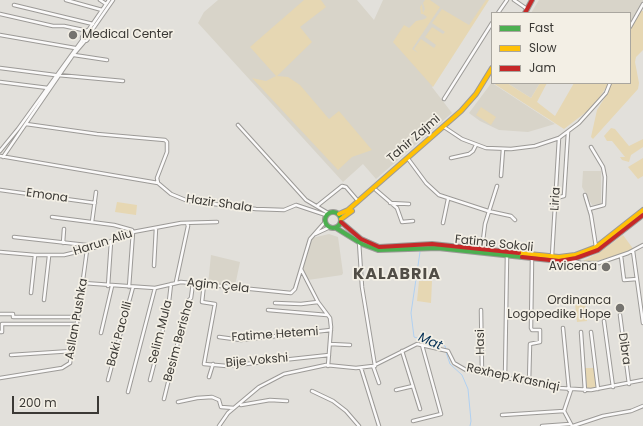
<!DOCTYPE html>
<meta charset="utf-8">
<style>
body{margin:0}
#map{position:relative;width:643px;height:426px;overflow:hidden;background:#e2e0db;font-family:Poppins,sans-serif}
canvas{display:block}
.legend{position:absolute;left:491px;top:12px;width:140px;height:72px;box-sizing:border-box;background:#f3efe5;border:1px solid #a9a69f;margin:0;padding:5px 7px;list-style:none;font-size:12px;color:#3b3935}
.legend li{display:flex;align-items:center;gap:8px;height:20px}
.legend b{width:20px;border:1px solid #a9a69f}
.scale{position:absolute;left:12px;top:396px;width:87px;height:18px;box-sizing:border-box;border:2px solid #3b3935;border-top:0;padding-left:5px;font-size:12px;line-height:14px;white-space:nowrap;color:#3b3935;-webkit-text-stroke:3px #f3efe5;paint-order:stroke}
</style>
<div id="map">
<canvas width="643" height="426"></canvas>
<ul class="legend">
<li><b style="height:5px;background:#4caf50"></b>Fast</li>
<li><b style="height:5px;background:#ffc107"></b>Slow</li>
<li><b style="height:5px;background:#c62828"></b>Jam</li>
</ul>
<div class="scale">200 m</div>
</div>
<script>
const g = document.querySelector('canvas').getContext('2d');
g.lineJoin = 'round';
function paint(path, color) { g.fillStyle = color; g.fill(path, 'evenodd'); }
const poly = rows => new Path2D(rows.map(r => 'M' + r).join(''));
function trace(path, color, width, dash) { g.strokeStyle = color; g.lineWidth = width; g.lineCap = dash ? 'butt' : 'round'; g.setLineDash(dash || []); g.stroke(path); }
function label(font, color, halo, rows, align = 'center') {
  g.font = font + ' Poppins,sans-serif'; g.lineWidth = 3.5; g.setLineDash([]); g.textBaseline = 'middle'; g.strokeStyle = halo; g.fillStyle = color; for (const [text, x, y, turn = 0] of rows) {
    g.save(); g.translate(x, y); g.rotate((+turn || 0) * Math.PI / 180); g.textAlign = isNaN(turn) ? turn : align; if (halo) g.strokeText(text, 0, 0); g.fillText(text, 0, 0); g.restore();
  }
}
const built = poly([
 [218,0,357,0,374,20,383,0,487,0,432,87,452,113,376,179,363,164,343,182,198,23,204,12],
 [539,0,643,0,643,1,630,23,630,13,531,13],
 [492,82,492,83,555,124,528,132,499,130,480,121,469,113],
 [507,83,540,83,531,98],
 [583,171,601,171,601,204,592,205,582,187],
 [329,234,338,237,343,273,342,275,308,280,303,269,312,238],
 [211,255,240,262,235,286,208,284]
]);
const green = poly([
 [304,0,321,0,326,7,300,27,312,42,277,76,288,77,300,85,329,119,339,111,372,150,352,157,338,170,252,78,266,81,276,76,250,47],
 [425,0,430,0,440,7,412,49,418,53,414,49,421,39,434,48,436,45,425,37,432,27,443,34,445,32,432,23,442,9,469,25,486,0,489,0,433,87,393,42,404,25,409,28,416,21,425,19,427,17,423,14,421,14,420,7,422,4,423,13,425,9,423,3],
 [639,10,643,11,643,50,636,57,635,62,639,83,638,89,593,139,591,137,597,110,607,94,611,83,630,83,630,28],
 [493,83,507,83,531,98,540,83,547,83,537,102,555,116,574,83,609,83,594,106,564,129],
 [481,107,496,117,491,125,476,115],
 [611,128,615,129,629,146,643,139,643,147,631,155,629,162,622,160,620,157,625,157,612,141,607,141,604,136],
 [643,158,643,176,638,179,628,167],
 [117,202,137,205,136,215,115,212],
 [623,235,634,250,597,261,583,261,603,250],
 [419,281,432,281,431,303,417,301],
 [585,303,587,321,577,322,575,304],
 [585,368,595,368,596,388,587,389]
]);
const stream = poly([
 [420,252,411,313,414,337,445,346,446,349],
 [446,352,450,364,462,375,468,389,471,421,470,426]
]);
const street = poly([
 [66,0,102,10],
 [100,0,106,4],
 [514,0,527,9],
 [14,5,93,24],
 [498,13,507,0],
 [0,14,53,26,64,26,88,31],
 [630,27,643,4],
 [0,35,75,48],
 [85,35,109,0],
 '82 38a3 3 0 1 1 6 0a3 3 0 1 1-6 0Z',
 [88,36,113,0],
 [74,55,107,60],
 [0,68,55,75],
 [58,75,123,81],
 [0,82,48,88],
 [444,99,492,23],
 [26,124,97,134,165,140,167,142,167,152,157,178,158,183,171,194,188,201,256,209,284,210,296,205,326,215],
 [238,125,306,200,328,213],
 [444,127,462,139,486,148,511,149,535,146,559,138,579,123,606,93,610,83],
 [0,151,18,129,83,39],
 [0,156,158,183],
 [3,157,73,55,85,41],
 [451,158,469,154,473,151,476,145],
 [409,160,426,183,439,195,488,211,511,216,515,220],
 [501,176,503,149],
 [0,190,95,203],
 [376,190,397,208,402,222,413,221],
 [585,195,591,215,596,247],
 [556,198,564,196,568,132],
 [390,203,409,204],
 [317,206,342,186,346,187,358,201],
 [589,209,604,205,605,177,603,167,591,147],
 [52,217,114,225,132,230,133,232,129,287],
 [92,222,96,192],
 [443,223,448,199],
 [315,234,330,227],
 [14,237,95,246],
 [359,242,362,287,375,366],
 [63,243,64,229],
 [482,249,485,224,497,186],
 [633,251,643,323],
 [0,252,35,255,64,255,97,247,133,232,181,223,217,222],
 [552,256,559,138],
 [621,256,624,280,637,279],
 [570,260,581,263,599,263,628,253,643,245],
 [154,266,156,228],
 [301,269,318,302,330,318,331,327,328,366],
 [176,282,188,226,187,223],
 [83,283,155,288,181,282,291,293,295,289,310,239,325,222],
 [204,284,202,302,215,304,204,364,227,366,329,355],
 [108,286,111,242],
 [31,293,35,255],
 [44,300,49,256],
 [275,303,301,304,318,302],
 [268,310,327,315],
 [481,310,482,373],
 [0,314,13,314,13,317,78,317],
 [620,315,629,384],
 [604,321,613,387],
 [563,328,569,390],
 [0,332,2,332,2,324,77,324],
 [581,332,585,391],
 [591,332,598,389],
 [101,333,112,286],
 [219,337,241,340,331,330],
 [330,344,350,345],
 [402,351,420,409],
 [11,355,72,351],
 [373,366,379,383],
 [361,368,379,426],
 [209,377,213,364],
 [0,378,62,368,70,363,78,317,87,250],
 [505,378,507,256],
 [108,380,133,287],
 [150,380,168,310,171,284],
 [529,383,530,344,540,342,540,330,532,330,531,328,532,259],
 [396,390,413,386],
 [571,390,564,411,572,426],
 [312,391,333,401,346,411,359,426],
 [128,392,155,288],
 [164,399,188,301,191,298,193,283],
 [178,402,197,398,212,397,219,400,221,407,234,408],
 [241,405,270,400,287,401],
 [502,415,564,411],
 [413,421,441,414,422,345],
 [219,426,228,413,259,387,284,374,326,365,356,368,373,366,417,344,448,351,454,363,466,370,559,388,591,390,643,380],
 [542,426,570,424],
 [573,426,603,416,631,411,643,406]
]);
const fast = poly([
 '325 220a8 8 0 1 1 16 0a8 8 0 1 1-16 0Z',
 [336,228,362,244,378,250,438,248,522,257]
]);
const slow = poly([
 [339,214,348,210,461,111,476,94,492,68],
 [341,219,352,211],
 [519,253,559,257,575,255,596,247,643,210]
]);
const jam = poly([
 [525,13,532,0],
 [341,222,361,239,379,247,432,244,519,253],
 [522,257,559,261,576,258,598,250,643,215]
]);
const markers = [
 [73,35,5,"#75736f"],
 [606,267,5,"#75736f"],
 [620,308,5,"#75736f"]
];
const poiNames = [
 ["Medical Center",82,35,"left"],
 ["Avicena",597,267],
 ["Ordinanca",611,301],
 ["Logopedike Hope",611,315]
];
const streetNames = [
 ["Tahir Zajmi",414,139,-41],
 ["Emona",47,196,8],
 ["Liria",556,199,-86],
 ["Hazir Shala",219,204,8],
 ["Harun Aliu",103,243,-18],
 ["Fatime Sokoli",494,244,6],
 ["Agim Çela",218,286,6],
 ["Asllan Pushka",77,319,-80],
 ["Selim Mula",161,332,-76],
 ["Baki Pacolli",120,334,-75],
 ["Fatime Hetemi",275,335,-4],
 ["Besim Berisha",179,341,-75],
 ["Hasi",481,342,-91],
 ["Dibra",624,349,82],
 ["Bije Vokshi",257,361,-5],
 ["Rexhep Krasniqi",513,378,12]
];
const waterNames = [
 ["Mat",430,342,24]
];
const districtNames = [
 ["KALABRIA",397,275]
];
paint(built, '#d8d4c9');
paint(green, '#e6d7b3');
trace(stream, '#b0d0f1', 1);
trace(street, '#9c9a97', 4.5);
trace(fast, '#9c9a97', 6);
trace(slow, '#9c9a97', 6);
trace(jam, '#9c9a97', 6);
trace(street, '#fbfafa', 2.5);
trace(fast, '#4caf50', 4);
trace(slow, '#ffc107', 4);
trace(jam, '#c62828', 4);
for (const [x, y, r, color] of markers) { const dot = new Path2D(); dot.arc(x, y, r, 0, 2 * Math.PI); g.fillStyle = color; g.fill(dot); trace(dot, '#f3efe5', 1.5); }
label('12px', '#3b3935', '#f3efe5', poiNames, 'right');
label('12px', '#3b3935', '#f3efe5', streetNames);
label('italic 13px', '#043056', '#f3efe5', waterNames);
g.letterSpacing = '1px';
label('bold 16px', '#514d46', '#f3efe5', districtNames);
g.letterSpacing = '0px';
</script>
